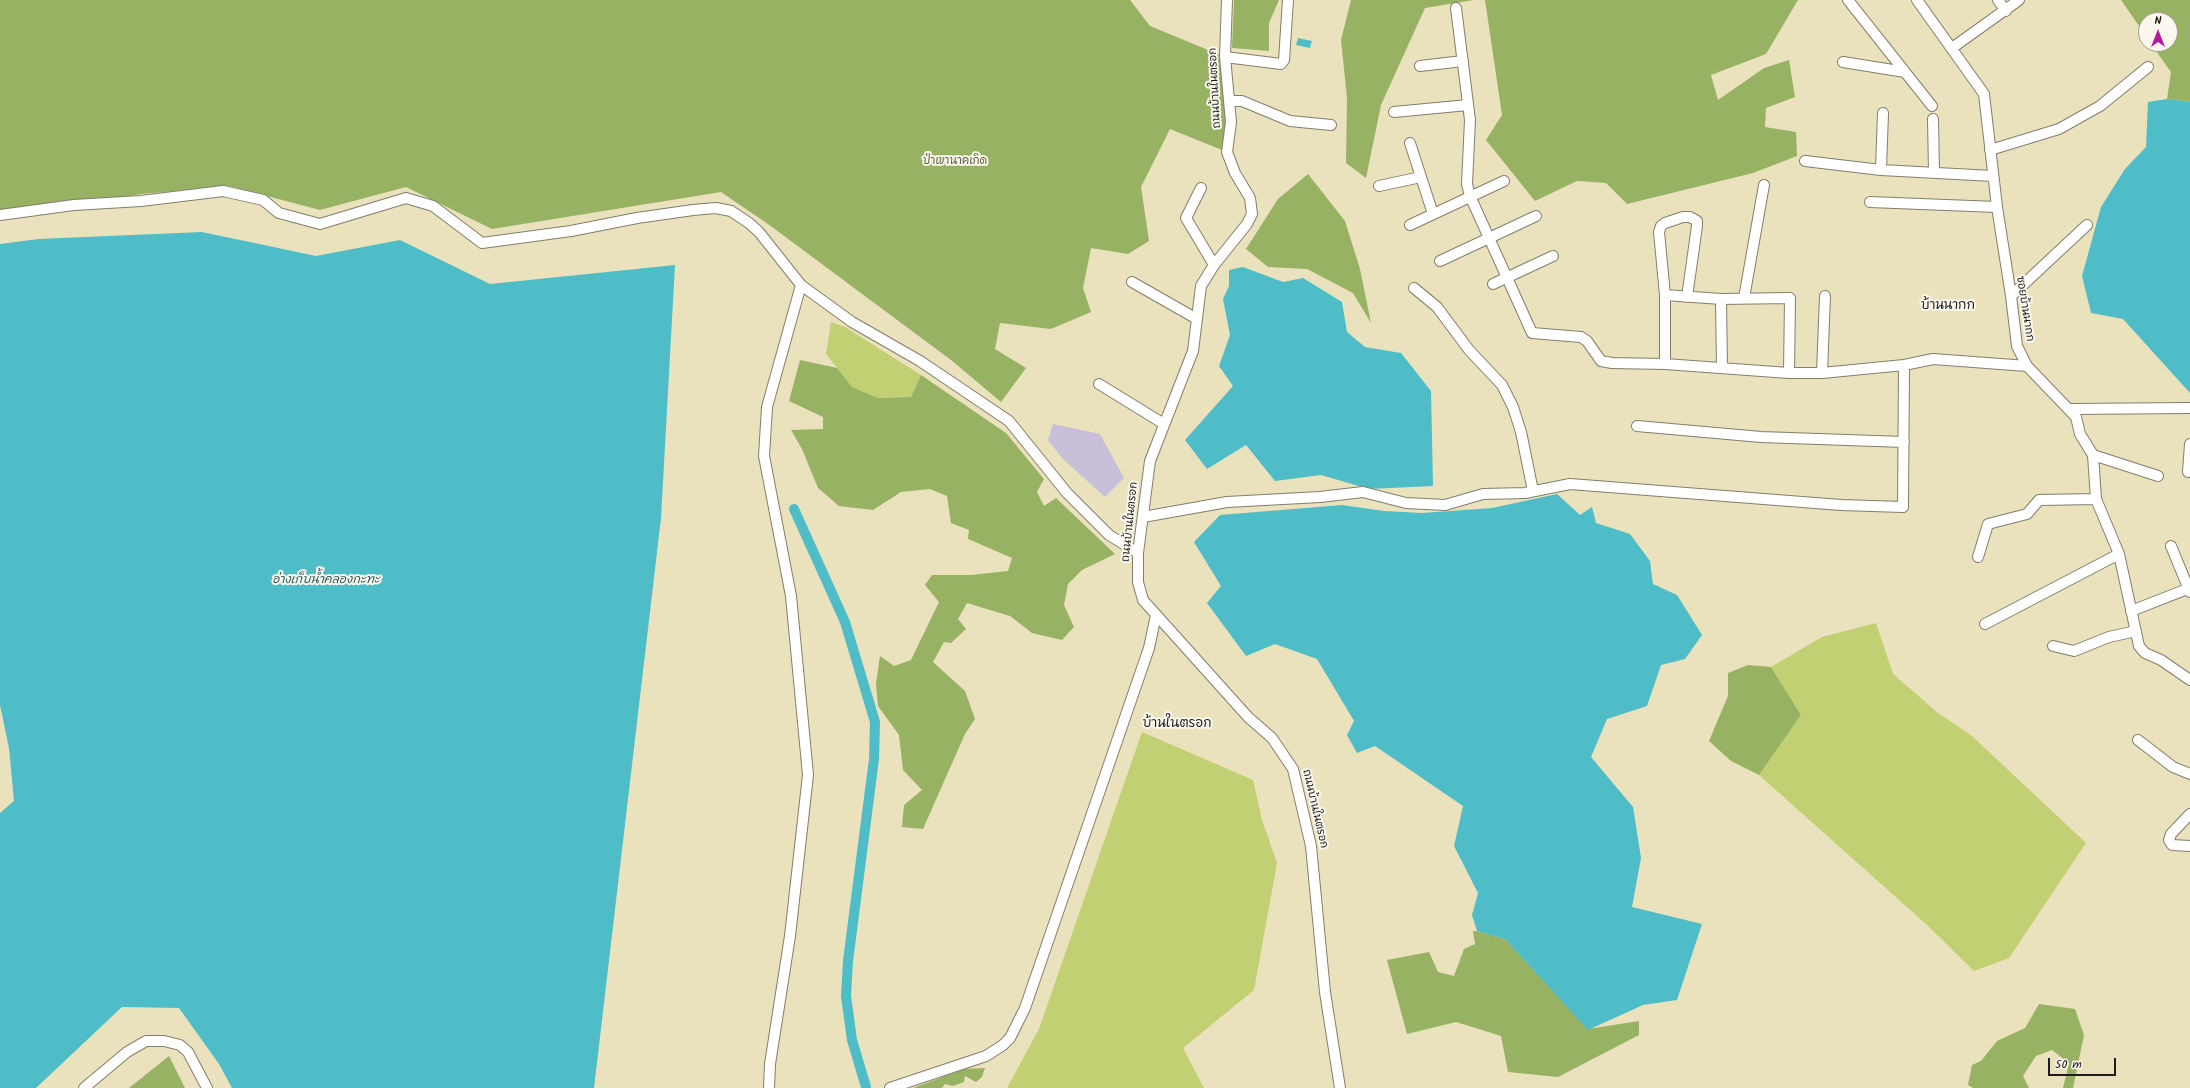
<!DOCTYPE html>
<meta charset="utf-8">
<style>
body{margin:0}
#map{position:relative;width:2190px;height:1088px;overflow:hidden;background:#eae1bd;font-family:Kalam,sans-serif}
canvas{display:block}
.north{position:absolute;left:2138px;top:12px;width:40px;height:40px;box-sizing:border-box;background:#fbf7ec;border:1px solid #a29f99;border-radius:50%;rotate:0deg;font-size:11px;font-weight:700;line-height:16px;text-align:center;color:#1c1c1c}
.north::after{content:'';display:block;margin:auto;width:14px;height:18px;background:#b5179e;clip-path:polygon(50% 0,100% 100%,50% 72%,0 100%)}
.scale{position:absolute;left:2048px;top:1058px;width:68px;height:18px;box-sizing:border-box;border:2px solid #1c1c1c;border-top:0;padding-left:5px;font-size:12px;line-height:14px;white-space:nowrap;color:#1c1c1c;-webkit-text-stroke:3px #fbf7ec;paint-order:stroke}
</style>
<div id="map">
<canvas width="2190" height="1088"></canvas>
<div class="north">N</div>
<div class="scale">50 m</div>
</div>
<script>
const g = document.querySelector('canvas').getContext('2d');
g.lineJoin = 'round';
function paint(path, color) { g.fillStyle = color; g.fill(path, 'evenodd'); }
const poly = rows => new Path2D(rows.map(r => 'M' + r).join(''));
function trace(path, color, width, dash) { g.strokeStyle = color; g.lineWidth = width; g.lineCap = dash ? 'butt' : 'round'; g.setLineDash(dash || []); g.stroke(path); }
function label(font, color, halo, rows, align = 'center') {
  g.font = font + ' Kalam,"Playpen Sans Thai",sans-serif'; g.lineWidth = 4; g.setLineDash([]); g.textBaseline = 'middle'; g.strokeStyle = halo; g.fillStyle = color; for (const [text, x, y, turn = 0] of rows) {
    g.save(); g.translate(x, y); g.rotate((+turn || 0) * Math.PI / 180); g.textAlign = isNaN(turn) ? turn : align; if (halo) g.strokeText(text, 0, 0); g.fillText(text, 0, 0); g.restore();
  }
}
const industrial = poly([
 [1053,424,1100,434,1124,478,1105,497,1063,459,1048,440]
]);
const green = poly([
 [831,322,845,327,921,375,911,397,878,398,852,387,826,354],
 [1876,623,1893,674,1938,713,1972,736,2086,843,2009,958,1974,971,1926,924,1759,775,1801,715,1771,667,1822,637],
 [1142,732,1253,780,1262,820,1277,863,1254,990,1183,1048,1204,1088,1007,1088,1039,1029]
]);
const forest = poly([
 [0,0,1130,0,1150,26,1225,57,1227,152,1170,129,1141,187,1149,241,1128,254,1091,248,1083,288,1091,312,1051,329,1000,323,995,349,1026,368,1001,402,951,360,768,224,721,192,492,229,406,187,320,210,229,186,142,194,0,215],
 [1234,0,1279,0,1269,23,1269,51,1232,48],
 [1351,0,1474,0,1425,8,1381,105,1366,178,1346,163,1347,98,1341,40],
 [1485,0,1798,0,1766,54,1711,75,1718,100,1764,68,1789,60,1795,97,1766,108,1765,127,1796,132,1797,156,1753,173,1627,204,1606,183,1577,181,1535,201,1486,140,1502,115],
 [2121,0,2190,0,2190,102,2167,99,2171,72,2151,44,2170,44,2170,20,2146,20,2146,36],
 [1308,174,1345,221,1360,269,1371,323,1353,293,1307,269,1268,267,1246,249,1278,199],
 [800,360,837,368,852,387,878,398,911,397,921,375,1006,433,1044,479,1037,492,1044,506,1056,498,1115,554,1082,570,1068,584,1064,605,1074,627,1062,640,1032,633,1010,616,967,603,958,619,966,629,951,643,944,642,933,662,965,691,975,719,965,734,923,829,902,827,904,805,922,790,903,770,899,735,878,706,876,684,880,656,894,666,911,660,939,602,925,585,932,575,971,575,1008,571,1012,558,968,539,969,530,951,523,947,496,930,489,901,492,873,510,839,506,818,488,802,449,791,430,823,429,823,417,789,401],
 [1748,665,1771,667,1801,715,1759,775,1731,761,1709,741,1728,696,1728,673],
 [1473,931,1477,931,1505,939,1588,1029,1639,1021,1639,1035,1558,1077,1508,1072,1501,1036,1456,1022,1407,1034,1387,960,1429,952,1438,972,1454,976,1464,949,1475,944],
 [2039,1004,2075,1009,2084,1035,2073,1088,2063,1088,2069,1063,2052,1050,2036,1056,2023,1076,2029,1088,1973,1088,1968,1085,1972,1065,1981,1061,1997,1041,2025,1028],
 [169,1056,185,1088,129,1088],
 [985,1068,982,1077,976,1082,965,1076,964,1082,953,1086,945,1084,942,1088,913,1088,964,1069]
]);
const water = poly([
 [1298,38,1312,41,1310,48,1296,45],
 [2167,99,2190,102,2190,393,2123,319,2091,313,2082,276,2101,207,2125,169,2146,147,2148,102],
 [202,232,316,256,400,240,490,284,675,265,661,518,594,1088,232,1088,219,1064,179,1008,122,1007,36,1088,0,1088,0,813,14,801,9,748,0,705,0,244,39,239],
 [1243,267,1283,282,1303,278,1342,302,1347,332,1365,347,1401,353,1431,391,1433,486,1369,489,1321,475,1275,481,1246,445,1207,469,1185,440,1233,386,1219,366,1230,335,1223,299,1229,286,1229,270],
 [1557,494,1580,515,1592,507,1596,523,1630,534,1650,561,1653,584,1677,595,1702,635,1685,659,1661,665,1647,706,1607,719,1591,757,1633,807,1641,858,1632,907,1702,924,1677,1000,1643,1005,1588,1030,1505,939,1477,931,1472,915,1478,893,1454,846,1463,806,1375,746,1357,753,1347,735,1354,721,1317,659,1275,644,1246,656,1207,603,1221,586,1194,542,1220,515,1342,505,1384,511,1422,513,1492,508]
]);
const canal = poly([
 [794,509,845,622,875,722,874,759,848,961,846,996,852,1040,866,1087]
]);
const minor = poly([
 [1227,0,1225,57,1231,122,1227,152,1235,173,1250,198,1252,214,1247,224,1214,265,1201,286,1193,351,1150,461,1138,553,1138,582,1143,600,1248,717,1272,738,1293,769,1311,846,1325,992,1340,1088],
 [1848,0,1932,106],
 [1917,0,1984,94,1997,207,2011,296,2017,346,2027,366,2076,417,2080,434,2093,455,2096,499,2119,554,2139,646,2145,653,2161,660,2190,680],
 [1998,0,2006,11],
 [1456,8,1470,120,1467,184,1470,196,1532,333,1581,337,1587,341,1601,361,1612,363,1665,364,1789,373,1822,373,1904,365,1933,359,2027,366],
 [1952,48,2019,0],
 [1225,57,1281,64,1284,60,1288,0],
 [1843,62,1905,72],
 [1420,66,1463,61],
 [1229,101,1242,101,1290,121,1331,125],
 [1394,112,1468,105],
 [1933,119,1934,172],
 [1410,143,1433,214],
 [1990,150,2059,129,2100,106,2148,67],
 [1805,161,1881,170,1993,176],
 [1881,170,1883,113],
 [1379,186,1421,177],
 [1201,188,1186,218,1214,265],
 [1870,202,1997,207],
 [0,215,74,205,141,201,223,191,263,200,279,213,320,224,406,198,433,206,482,243,571,231,637,218,693,210,716,208,731,211,749,223,759,232,801,285,852,322,920,361,1009,421,1067,493,1109,535,1138,553],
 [1410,225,1504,181],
 [1440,261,1536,216],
 [1132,282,1197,319],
 [1493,284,1553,256],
 [1414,288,1437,307,1469,350,1502,385,1513,407,1521,432,1533,491],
 [1665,295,1659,232,1661,226,1665,223,1683,217,1690,217,1697,221,1697,226,1687,297],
 [2011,296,2087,225],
 [1744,298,1764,185],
 [1721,299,1722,368],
 [1665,364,1665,295,1721,299,1790,298,1789,373],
 [1822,373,1825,296],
 [1099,384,1164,424],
 [2069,409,2190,408],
 [1637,426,1761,437,1904,442],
 [2093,455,2158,476],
 [2188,472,2190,444],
 [1143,517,1227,502,1320,497,1363,492,1406,503,1445,505,1483,494,1525,493,1570,484,1841,505,1903,507,1904,365],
 [2171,546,2190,592],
 [1978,557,1988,524,2027,514,2039,500,2096,499],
 [2131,611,2190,588],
 [1985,624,2119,554],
 [2053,646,2074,651,2109,637,2136,631],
 [2138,740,2173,767,2190,774],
 [2190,814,2171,834,2169,840,2172,845,2190,846],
 [84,1088,127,1052,146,1041,164,1041,180,1045,188,1052,207,1088],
 [769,1088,770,1064,790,936,808,775,791,596,764,456,767,407,801,285],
 [890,1088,986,1056,1003,1045,1010,1038,1025,1008,1149,648,1156,615]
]);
const streetNames = [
 ["ถนนบ้านในตรอก",1216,88,-93],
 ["ซอยบ้านนากก",2024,309,81],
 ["ถนนบ้านในตรอก",1131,522,-84],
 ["ถนนบ้านในตรอก",1314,809,77]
];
const parkNames = [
 ["ป่าเขานาคเกิด",955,162]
];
const waterNames = [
 ["อ่างเก็บน้ำคลองกะทะ",326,581]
];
const quarterNames = [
 ["บ้านนากก",1948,307],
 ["บ้านในตรอก",1177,725]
];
paint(industrial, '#c8bfd8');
paint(green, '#c0d072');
paint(forest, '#98b264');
paint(water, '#4fbdc7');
trace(canal, '#4fbdc7', 10);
trace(minor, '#837e6c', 12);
trace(minor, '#fff', 10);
label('11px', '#1c1c1c', '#fbf7ec', streetNames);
label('11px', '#555b3a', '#fbf7ec', parkNames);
label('italic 12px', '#305c60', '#fbf7ec', waterNames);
label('13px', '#1c1c1c', '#fbf7ec', quarterNames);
</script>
